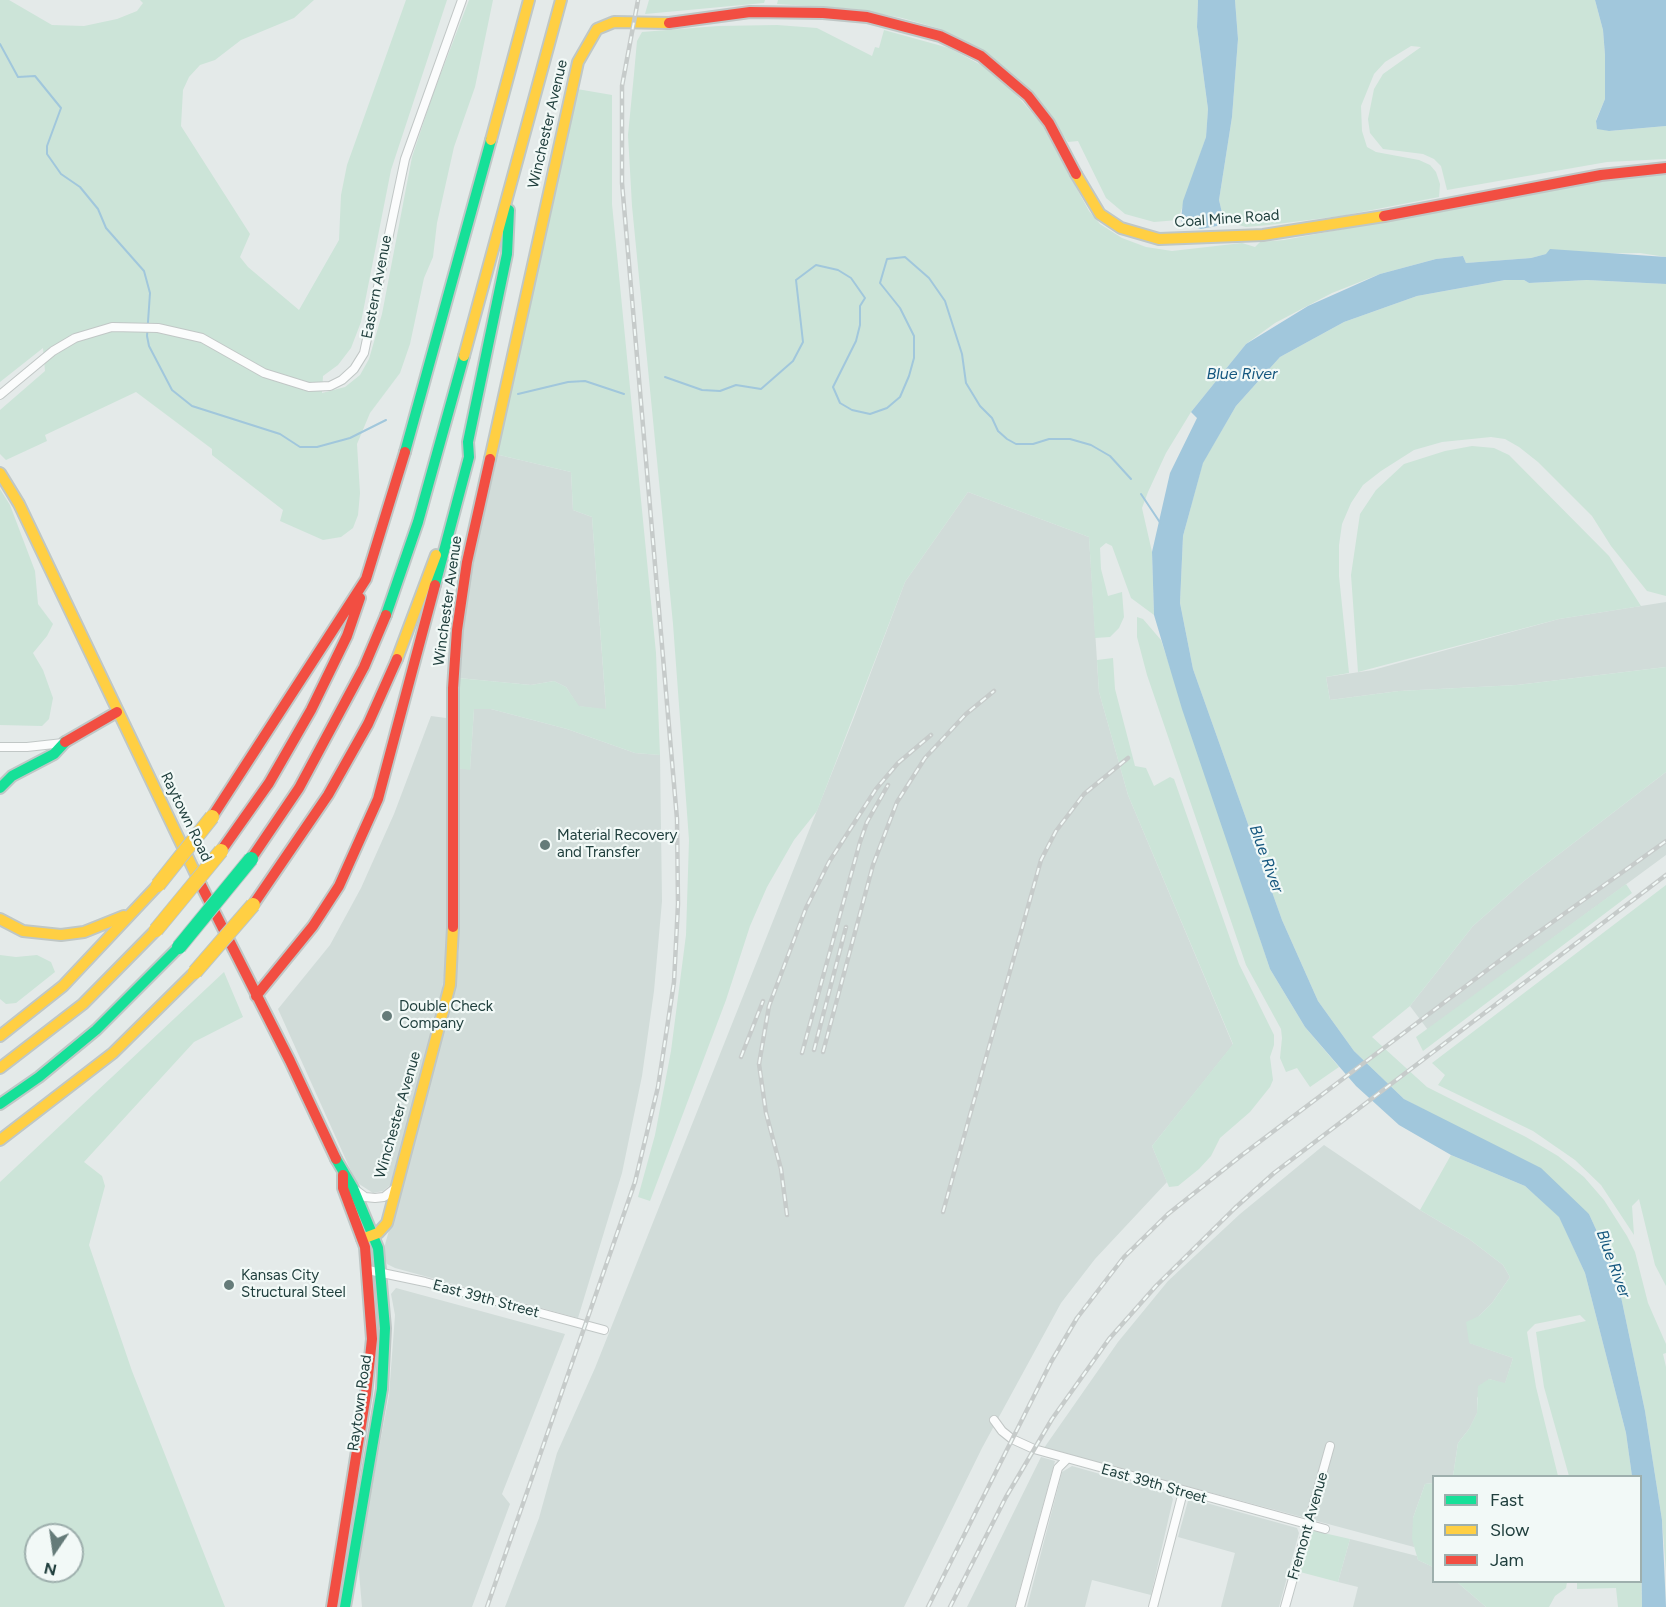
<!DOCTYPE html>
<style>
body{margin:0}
#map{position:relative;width:1666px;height:1607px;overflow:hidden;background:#e4eae9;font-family:Figtree,sans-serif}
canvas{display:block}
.legend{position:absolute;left:1432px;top:1475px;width:210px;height:108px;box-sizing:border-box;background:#f2f9f7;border:2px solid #9eafad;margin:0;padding:8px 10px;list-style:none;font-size:18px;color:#203f3d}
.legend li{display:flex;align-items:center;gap:12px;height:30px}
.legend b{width:30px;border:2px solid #9eafad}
.north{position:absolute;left:24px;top:1523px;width:60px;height:60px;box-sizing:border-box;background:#f2f9f7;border:2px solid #9eafad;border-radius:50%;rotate:193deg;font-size:16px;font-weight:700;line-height:24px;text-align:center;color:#203f3d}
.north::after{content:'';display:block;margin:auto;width:21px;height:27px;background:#657b79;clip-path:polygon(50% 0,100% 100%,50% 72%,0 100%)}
</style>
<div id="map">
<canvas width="1666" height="1607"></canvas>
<ul class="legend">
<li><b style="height:8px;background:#16e098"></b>Fast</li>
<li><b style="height:8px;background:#ffcf43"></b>Slow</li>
<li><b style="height:8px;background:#f24e42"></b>Jam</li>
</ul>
<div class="north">N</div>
</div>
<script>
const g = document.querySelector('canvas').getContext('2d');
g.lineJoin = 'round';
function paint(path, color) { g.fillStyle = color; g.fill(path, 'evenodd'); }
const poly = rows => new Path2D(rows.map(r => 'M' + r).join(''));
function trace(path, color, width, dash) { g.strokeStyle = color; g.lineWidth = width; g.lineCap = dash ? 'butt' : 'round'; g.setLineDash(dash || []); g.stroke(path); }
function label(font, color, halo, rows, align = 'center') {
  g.font = font + ' Figtree,sans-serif'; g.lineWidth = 4.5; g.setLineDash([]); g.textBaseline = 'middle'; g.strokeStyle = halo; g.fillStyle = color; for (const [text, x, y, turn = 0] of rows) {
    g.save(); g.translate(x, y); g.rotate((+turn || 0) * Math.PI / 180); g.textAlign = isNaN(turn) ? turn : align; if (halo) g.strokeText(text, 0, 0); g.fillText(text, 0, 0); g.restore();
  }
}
const built = poly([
 [495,454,571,472,573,510,592,517,606,710,578,706,566,687,554,681,531,685,458,678,461,636,469,586],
 [968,492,1089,537,1099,692,1128,795,1233,1045,1152,1146,1167,1182,1095,1259,1061,1303,982,1448,904,1607,505,1607,539,1518,557,1453,595,1368,853,720,905,582],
 [1666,602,1666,667,1517,685,1399,691,1330,700,1326,677,1373,670,1559,619],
 [474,709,491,709,567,729,635,753,660,755,662,901,654,991,642,1076,622,1173,578,1318,395,1268,387,1264,383,1252,450,1008,459,950,456,768,470,769],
 [431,716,446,718,446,961,440,1004,390,1185,383,1191,373,1193,356,1182,278,1009,330,945,361,888,394,814],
 [1666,772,1666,855,1428,1030,1410,1006,1473,926,1524,881],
 [1324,1145,1420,1210,1469,1239,1503,1265,1510,1277,1492,1303,1479,1316,1470,1343,1513,1358,1505,1384,1489,1379,1477,1398,1477,1413,1469,1429,1458,1443,1453,1476,1434,1476,1433,1483,1425,1484,1413,1518,1414,1547,1044,1448,1118,1342,1168,1281,1240,1214],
 [396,1288,565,1334,502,1494,510,1504,472,1607,362,1607,358,1561,389,1395,395,1315,391,1294],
 [1041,1457,1055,1461,1015,1607,967,1607],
 [1072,1466,1170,1494,1173,1499,1151,1595,1092,1580,1085,1607,1027,1607,1062,1472],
 [1192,1499,1297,1528,1299,1533,1279,1607,1221,1607,1235,1553,1178,1537,1188,1501],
 [1350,1539,1417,1556,1418,1560,1433,1567,1434,1582,1457,1582,1486,1607,1353,1607,1358,1587,1338,1582]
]);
const green = poly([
 [0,0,9,0,52,25,84,26,117,19,137,11,143,3,140,0,314,0,294,18,241,40,215,60,200,65,189,77,183,90,181,126,250,234,240,257,248,267,299,310,339,240,341,195,347,165,406,0,447,0,391,170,361,322,351,348,338,365,323,376,322,393,345,387,360,375,369,359,382,314,412,157,433,94,469,0,493,0,475,87,454,147,437,223,433,257,424,278,410,344,400,373,370,413,357,444,360,493,358,515,353,528,341,537,323,540,280,521,283,510,212,455,212,449,136,392,45,435,47,441,6,460,0,454,0,410,45,371,43,348,0,382],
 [649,0,765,0,764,3,645,14],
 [778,0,1198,0,1197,27,1208,109,1206,137,1178,220,1154,222,1125,214,1106,198,1078,141,1068,142,1027,87,980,49,941,29,902,18,856,9,777,4],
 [1235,0,1595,0,1603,30,1605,55,1605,99,1596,120,1597,128,1609,131,1666,126,1666,159,1607,162,1447,190,1441,166,1434,159,1423,154,1383,149,1370,133,1368,119,1374,89,1383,74,1421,47,1411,46,1385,62,1374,74,1361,106,1362,131,1367,147,1376,152,1419,160,1430,165,1436,172,1440,184,1439,197,1341,216,1269,225,1246,227,1224,221,1219,200,1232,117,1238,39],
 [777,25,817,28,872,56,875,47,879,48,884,30,949,48,983,66,1013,91,1041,123,1089,211,1100,224,1122,238,1146,247,1172,251,1242,243,1255,247,1260,242,1284,240,1607,180,1666,173,1666,257,1640,253,1546,254,1531,258,1466,263,1463,256,1436,259,1380,274,1332,293,1275,323,1246,344,1191,412,1166,453,1148,492,1142,508,1152,552,1154,615,1131,598,1112,546,1106,543,1100,548,1101,569,1108,596,1122,592,1124,617,1119,628,1110,637,1095,638,1089,537,968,492,905,582,817,811,794,840,767,887,750,926,726,1000,650,1201,638,1197,655,1135,671,1051,686,935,689,840,673,624,632,206,628,135,634,74,637,41,642,32,718,26],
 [577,89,612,95,612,204,656,653,660,755,635,753,567,729,491,709,474,709,470,770,456,768,458,678,531,685,554,681,566,687,579,706,606,709,592,517,573,510,571,472,495,454],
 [1505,280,1524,280,1529,283,1587,280,1666,284,1666,596,1647,591,1611,546,1592,516,1538,462,1519,447,1505,439,1491,437,1442,442,1414,450,1381,471,1363,485,1351,503,1342,524,1339,545,1339,576,1349,673,1326,677,1330,700,1399,691,1517,685,1666,667,1666,772,1524,881,1473,926,1410,1006,1372,1037,1427,1087,1526,1137,1558,1156,1584,1177,1604,1200,1627,1236,1635,1252,1648,1303,1666,1344,1666,1353,1663,1354,1666,1367,1666,1571,1662,1520,1645,1411,1616,1273,1589,1214,1465,1132,1404,1099,1354,1051,1318,1001,1282,920,1193,669,1180,603,1183,536,1203,462,1236,406,1280,357,1344,322,1417,296],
 [1472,446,1494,448,1509,455,1609,556,1641,606,1559,619,1358,672,1351,575,1360,514,1376,490,1404,464,1445,451],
 [0,489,10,505,35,571,38,604,53,624,47,636,33,653,43,670,53,698,49,719,42,726,0,725],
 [1137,617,1143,619,1161,640,1270,969,1305,1027,1339,1067,1310,1087,1297,1068,1286,1072,1280,1058,1282,1038,1281,1029,1246,965,1147,675,1137,637],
 [1113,658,1115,689,1135,766,1146,768,1154,786,1170,777,1174,779,1239,964,1274,1035,1274,1045,1270,1057,1273,1080,1270,1087,1250,1112,1220,1138,1211,1156,1199,1169,1178,1186,1169,1187,1152,1146,1233,1044,1128,795,1099,692,1097,660],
 [1626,884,1632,893,1423,1051,1416,1037],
 [1666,885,1666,1286,1655,1265,1639,1199,1632,1206,1634,1235,1601,1185,1575,1160,1533,1131,1438,1085,1445,1075,1432,1063],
 [0,955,16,957,37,955,51,962,55,972,16,1003,6,1004,0,999],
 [224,972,243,1017,194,1042,84,1162,102,1176,105,1186,89,1245,132,1371,225,1607,0,1607,0,1182],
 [36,1535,72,1535,72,1571,36,1571],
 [1451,1155,1525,1186,1559,1216,1585,1273,1626,1433,1632,1476,1569,1476,1544,1387,1536,1332,1586,1321,1580,1315,1535,1324,1527,1332,1536,1387,1558,1476,1453,1476,1458,1443,1469,1429,1477,1413,1478,1386,1489,1379,1505,1383,1513,1358,1469,1343,1466,1322,1479,1316,1492,1303,1510,1277,1503,1265,1469,1239,1420,1210],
 [1433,1483,1434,1483,1433,1567,1418,1560,1412,1539,1413,1518,1425,1484],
 [1315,1531,1350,1539,1338,1582,1300,1572,1309,1533],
 [1641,1569,1642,1607,1618,1607,1616,1588,1577,1589,1577,1582,1640,1582],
 [1457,1582,1567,1582,1566,1588,1555,1596,1549,1607,1486,1607]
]);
const water = poly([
 [1198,0,1235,0,1238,39,1232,117,1219,200,1224,221,1222,225,1201,229,1183,224,1181,220,1183,201,1206,137,1208,109,1197,27],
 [1595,0,1666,0,1666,126,1609,131,1597,129,1596,121,1605,99,1605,55,1603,30],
 [1550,249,1666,257,1666,284,1587,280,1529,283,1524,280,1505,280,1417,296,1344,322,1280,357,1236,406,1203,463,1183,536,1180,603,1193,669,1282,920,1318,1001,1354,1051,1404,1099,1541,1168,1589,1214,1616,1273,1645,1411,1662,1520,1666,1607,1642,1607,1640,1476,1632,1476,1626,1433,1585,1273,1559,1217,1525,1186,1451,1155,1399,1125,1356,1086,1305,1027,1270,969,1182,709,1154,615,1152,552,1170,473,1197,418,1191,412,1246,344,1308,306,1380,274,1436,259,1463,256,1466,263,1531,258,1546,254]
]);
const stream = poly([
 [0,44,18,77,35,76,61,108,47,146,47,154,61,174,80,187,98,209,106,228,144,271,150,293,147,336,149,346,172,390,192,406,280,434,300,447,317,447,350,438,386,420],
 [665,377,702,390,720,391,736,385,761,389,793,361,803,342,796,280,816,265,838,270,851,278,865,298,860,306,860,325,856,341,833,387,840,403,852,410,870,414,887,408,900,397,909,376,914,358,914,336,900,308,880,283,887,259,905,257,929,278,945,301,962,354,966,383,980,406,992,418,998,431,1007,439,1016,444,1033,444,1049,439,1070,439,1091,445,1110,456,1131,479],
 [518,394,568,382,585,381,624,394],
 [1141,494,1161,524]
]);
const street = poly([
 [0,395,53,351,75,338,112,327,158,328,202,338,264,373,309,387,330,386,342,380,354,369,364,353,405,159,462,0],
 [0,747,27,747,63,743],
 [353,1188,365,1197,375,1198,384,1197,394,1189],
 [368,1270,425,1282,604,1330],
 [994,1420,1002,1431,1012,1439,1034,1449,1325,1529],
 [1020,1607,1058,1468,1067,1459],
 [1153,1607,1183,1492],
 [1285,1607,1330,1446]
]);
const fast = poly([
 [405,452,491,140],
 [435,585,469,457,468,442,507,254,509,210],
 [386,615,418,522,464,356],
 [0,788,12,776,54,754,65,742],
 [0,1104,39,1077,96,1030,179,947],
 [336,1159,353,1188,378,1248,385,1328,382,1389,345,1607]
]);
const slow = poly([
 [491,140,529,0],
 [1076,174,1100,214,1121,228,1159,239,1263,235,1384,216],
 [464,356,561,0],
 [490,459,578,62,597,29,614,22,669,23],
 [0,473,19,504,201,885],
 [397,659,436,555],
 [0,919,23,931,61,935,84,932,124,916],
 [0,1036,63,986,158,885],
 [0,1068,83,1004,156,930],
 [0,1140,113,1053,195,972],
 [362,1239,378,1233,387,1223,450,985,453,927]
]);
const jam = poly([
 [669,23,750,12,823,13,867,17,940,36,981,56,1028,96,1049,123,1076,174],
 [1384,216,1601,175,1666,168],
 [65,742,117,712],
 [212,817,366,579,405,452],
 [221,851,269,783,311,710,347,636,360,598],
 [251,859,299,788,364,667,386,615],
 [201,885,290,1061,336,1159],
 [253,905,328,795,368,724,397,659],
 [453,927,453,688,457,630,467,562,490,459],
 [256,996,313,926,339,886,378,799,435,585],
 [332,1607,366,1394,372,1339,365,1247,343,1188,343,1175]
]);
const rail = poly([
 [814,1050,846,927],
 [823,1052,873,865,897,802,925,758,966,714,994,691],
 [802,1053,860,842,867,822,888,785],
 [741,1057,763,1001],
 [943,1212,1041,860,1056,831,1084,794,1128,758],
 [787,1215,781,1169,766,1113,759,1064,769,1006,806,908,829,862,876,789,898,763,931,735],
 [487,1607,635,1182,658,1087,674,982,678,904,677,819,622,183,622,86,638,0],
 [928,1607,1051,1362,1077,1318,1124,1257,1168,1214,1242,1155,1519,946,1666,841],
 [950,1607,1006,1497,1052,1419,1109,1339,1156,1286,1235,1208,1274,1173,1666,875]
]);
const fastBridge = poly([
 [179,947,251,859]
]);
const slowBridge = poly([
 [158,885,212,817],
 [156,930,221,851],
 [195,972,253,905]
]);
const markers = [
 [545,845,6,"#657b79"],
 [387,1016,6,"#657b79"],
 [229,1285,6,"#657b79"]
];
const streetNames = [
 ["Winchester Avenue",548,124,-77],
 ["Coal Mine Road",1227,219,-4],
 ["Eastern Avenue",377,287,-79],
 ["Winchester Avenue",448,601,-82],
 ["Raytown Road",186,817,64],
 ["Winchester Avenue",398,1115,-74],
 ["East 39th Street",486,1299,15],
 ["Raytown Road",360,1403,-82],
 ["East 39th Street",1154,1484,16],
 ["Fremont Avenue",1308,1526,-74]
];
const poiNames = [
 ["Material Recovery",557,836],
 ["and Transfer",557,853],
 ["Double Check",399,1007],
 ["Company",399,1024],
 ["Kansas City",241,1276],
 ["Structural Steel",241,1293]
];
const waterNames = [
 ["Blue River",1242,374],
 ["Blue River",1266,859,70],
 ["Blue River",1613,1264,70]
];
paint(built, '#d1dcd9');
paint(green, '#cce4d8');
paint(water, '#a1c7dc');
trace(stream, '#a1c7dc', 2);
trace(street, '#c1c7c6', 10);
trace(fast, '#bfc7c6', 14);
trace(slow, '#bfc7c6', 14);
trace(jam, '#bfc7c6', 14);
trace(street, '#fbfcfc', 8);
trace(fast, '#16e098', 10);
trace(slow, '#ffcf43', 10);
trace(jam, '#f24e42', 10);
trace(rail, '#c6cbca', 4.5);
trace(rail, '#f2f9f7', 2, [7]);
trace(fastBridge, '#bcc6c5', 16, []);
trace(slowBridge, '#bcc6c5', 16, []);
trace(fastBridge, '#16e098', 14);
trace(slowBridge, '#ffcf43', 14);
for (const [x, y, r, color] of markers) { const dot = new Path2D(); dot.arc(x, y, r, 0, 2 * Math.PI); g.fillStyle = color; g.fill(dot); trace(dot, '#f2f9f7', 2); }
label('15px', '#203f3d', '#f2f9f7', streetNames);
label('15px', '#203f3d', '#f2f9f7', poiNames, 'left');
label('italic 16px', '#15577f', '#f2f9f7', waterNames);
</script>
